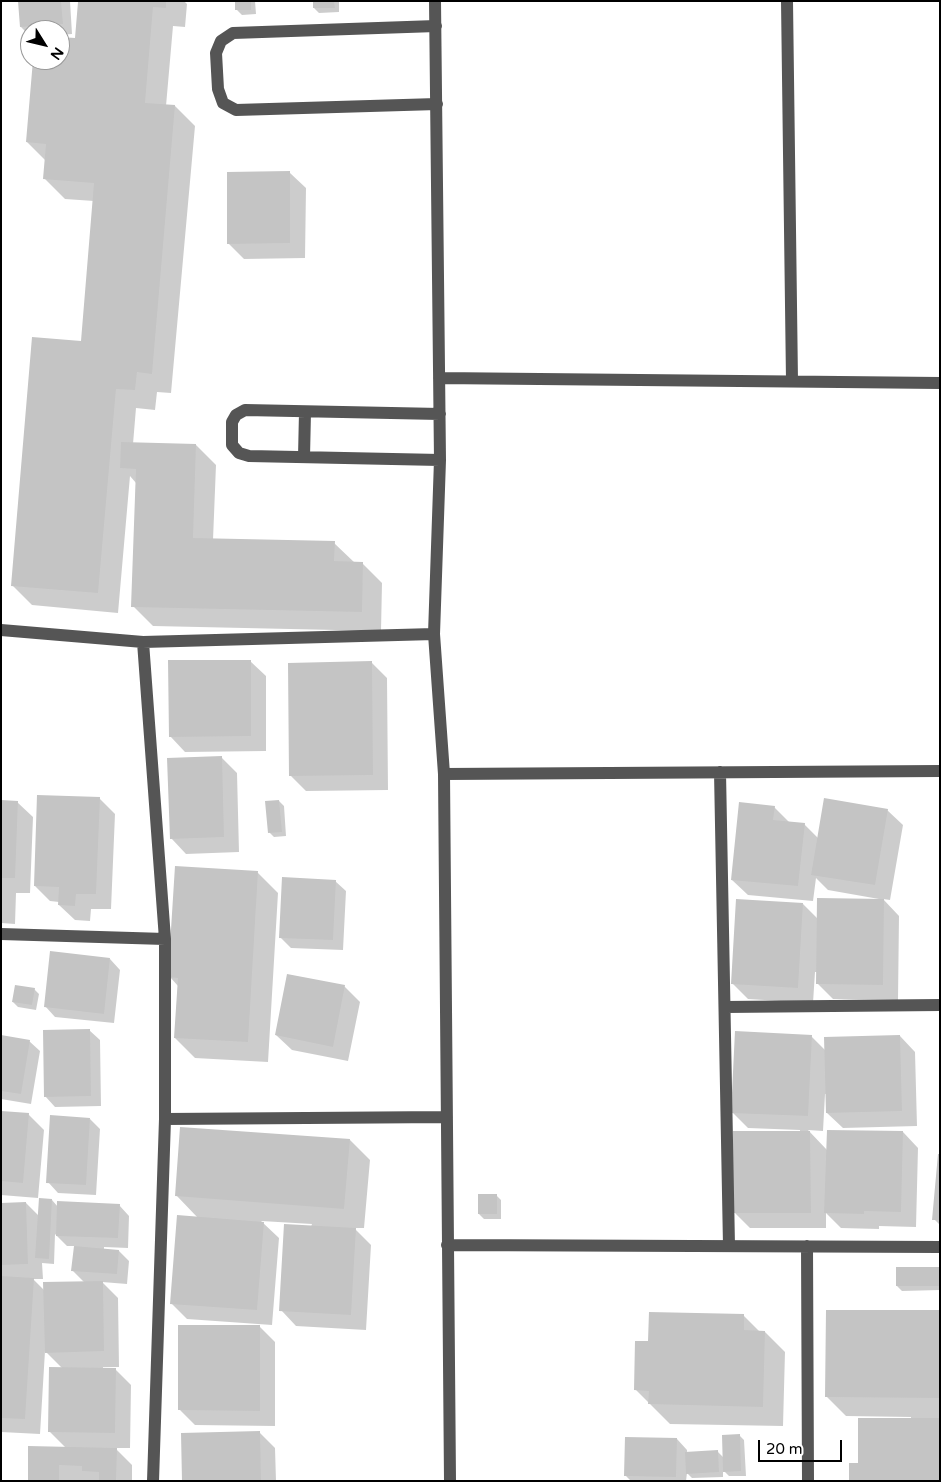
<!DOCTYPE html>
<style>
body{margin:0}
#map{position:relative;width:941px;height:1482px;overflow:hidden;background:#fff;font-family:"Varela Round",sans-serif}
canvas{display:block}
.frame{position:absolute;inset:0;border:2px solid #000;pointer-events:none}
.north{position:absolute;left:20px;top:20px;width:50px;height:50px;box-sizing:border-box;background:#fff;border:1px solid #999;border-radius:50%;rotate:126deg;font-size:14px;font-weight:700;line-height:20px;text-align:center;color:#000}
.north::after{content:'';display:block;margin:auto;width:18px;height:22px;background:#000;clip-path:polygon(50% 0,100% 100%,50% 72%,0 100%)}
.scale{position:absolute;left:758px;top:1440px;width:84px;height:22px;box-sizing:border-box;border:2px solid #000;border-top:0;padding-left:6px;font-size:15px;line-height:18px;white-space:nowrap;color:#000;-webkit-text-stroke:4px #fff;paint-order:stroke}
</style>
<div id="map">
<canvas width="941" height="1482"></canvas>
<div class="frame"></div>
<div class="north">N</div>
<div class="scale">20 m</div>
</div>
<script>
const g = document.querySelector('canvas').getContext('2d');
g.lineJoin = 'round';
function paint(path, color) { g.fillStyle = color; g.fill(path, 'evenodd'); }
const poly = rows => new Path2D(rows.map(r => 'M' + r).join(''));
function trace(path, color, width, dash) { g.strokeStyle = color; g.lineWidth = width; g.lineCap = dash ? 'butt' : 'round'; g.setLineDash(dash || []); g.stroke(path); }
const shadow = poly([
 [19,1,70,1,72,34,60,35,60,30,30,30,30,36,21,27],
 [87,1,184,1,187,4,185,27,173,26,166,106,175,106,195,126,171,393,157,392,155,410,136,408,133,444,196,445,216,465,213,540,334,543,355,563,362,563,382,583,381,631,153,626,133,606,136,483,130,476,118,613,32,605,12,585,82,342,94,201,65,199,45,179,46,161,27,142,34,60,60,60,60,38,76,39],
 [236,1,255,1,256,14,242,15,237,10],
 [314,1,339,1,339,12,319,13,314,8],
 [290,173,306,188,305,258,244,259,228,243],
 [250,661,266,676,266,751,185,752,170,736],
 [372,663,387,678,388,790,306,791,291,776],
 [222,758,237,773,239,852,186,854,171,838],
 [99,798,115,814,111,909,91,909,90,921,75,920,59,905,59,902,50,901,35,886],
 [1,801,17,802,33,817,30,893,16,893,15,924,1,923],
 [279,801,284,806,286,836,274,837,269,832],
 [774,807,790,823,804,824,819,839,887,810,903,825,890,900,883,899,899,916,898,1000,833,999,817,983,817,972,815,972,813,1003,748,999,732,983,803,904,818,919,879,900,879,899,828,890,816,878,813,901,748,895,732,880],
 [176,868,258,873,278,893,268,1062,195,1058,175,1038,178,986,170,977],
 [335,881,346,891,343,950,291,948,280,937],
 [110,959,120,970,114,1023,55,1017,45,1006],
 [344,986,360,1002,348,1061,292,1050,276,1035],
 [34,989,39,994,36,1010,18,1007,13,1002],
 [89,1030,100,1040,101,1106,55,1107,45,1096],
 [1,1036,29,1041,40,1051,31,1104,1,1099],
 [811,1036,826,1051,900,1036,915,1052,917,1126,843,1128,827,1113,827,1094,825,1094,823,1131,808,1130,827,1150,903,1132,918,1148,916,1227,879,1226,879,1229,841,1228,826,1213,826,1228,750,1228,735,1213,800,1132,800,1130,748,1128,732,1112],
 [1,1112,28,1114,44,1130,38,1198,1,1195],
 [90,1119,100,1129,96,1195,58,1193,48,1182],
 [350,1140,370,1160,364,1228,354,1228,371,1245,366,1330,296,1326,281,1310,312,1224,261,1221,279,1238,272,1325,187,1319,171,1303,198,1218,176,1195],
 [940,1152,940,1225,934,1219],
 [496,1195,501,1200,501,1219,484,1219,479,1214],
 [52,1200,58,1207,119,1205,129,1216,128,1248,104,1247,104,1250,119,1251,129,1261,127,1284,102,1282,118,1298,119,1367,103,1367,103,1369,115,1369,131,1385,130,1448,115,1448,132,1465,132,1481,29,1481,66,1448,50,1432,63,1369,45,1351,40,1434,1,1432,1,1204,26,1203,39,1216],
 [55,1234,67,1246,75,1246,72,1270,85,1283,45,1291,33,1279,43,1279,42,1263,54,1264],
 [938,1268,940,1269,940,1290,902,1291,897,1286],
 [940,1311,940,1481,859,1464,911,1419,911,1417,846,1416,826,1396],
 [743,1315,760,1332,765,1332,785,1352,783,1426,670,1424,635,1389,650,1342],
 [259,1326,275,1342,275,1426,195,1425,180,1410],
 [259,1432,275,1448,276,1481,183,1481],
 [739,1435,744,1440,746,1476,729,1476,723,1470,723,1477,692,1478,687,1473,686,1481,631,1481,626,1476,677,1439,687,1450,687,1453,717,1451,724,1458]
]);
const building = poly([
 [18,1,61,1,63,24,20,27],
 [166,1,166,8,153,7,145,103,175,105,152,374,137,372,135,390,116,389,98,593,11,586,32,337,81,341,94,183,43,179,46,144,26,142,33,60,60,60,60,37,75,38,78,2],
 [235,1,251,1,251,10,235,10],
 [313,1,334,1,335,8,313,8],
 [290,171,290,243,227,244,227,172],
 [121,442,196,444,193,538,335,541,334,561,363,562,362,612,131,607,136,469,120,468],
 [168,660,251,660,251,736,169,737],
 [372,661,373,775,289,776,288,663],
 [222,756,224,837,170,839,167,758],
 [37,795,100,797,96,894,76,894,75,906,58,905,59,887,34,886],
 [824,798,888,809,875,885,811,875],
 [1,800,18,801,15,878,1,878],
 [279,800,282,832,268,833,265,801],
 [739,802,775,806,773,820,805,823,798,886,731,880],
 [175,866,258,871,248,1042,174,1038,178,978,168,977],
 [282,877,336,880,333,940,279,938],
 [817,898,884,899,883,985,816,984],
 [736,899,803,903,798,988,731,984],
 [50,951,110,958,104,1014,44,1007],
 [287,974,345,985,333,1047,275,1035],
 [15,985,35,988,32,1005,12,1002],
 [90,1029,91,1096,44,1097,43,1030],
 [735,1031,812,1035,808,1116,731,1113],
 [1,1035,30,1040,21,1094,1,1091],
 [900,1035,902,1111,826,1113,824,1037],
 [1,1111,29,1113,23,1183,1,1181],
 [50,1115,90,1118,86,1185,46,1183],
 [180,1127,350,1139,344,1209,175,1196],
 [827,1130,903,1131,901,1212,864,1211,864,1214,824,1213],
 [733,1131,810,1131,811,1213,733,1213],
 [938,1154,940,1154,940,1220,932,1220],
 [478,1194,497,1194,497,1214,478,1214],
 [39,1198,52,1199,49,1259,35,1258],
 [57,1201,120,1204,118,1238,56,1236],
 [26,1202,28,1264,1,1265,1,1203],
 [177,1215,264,1222,257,1310,170,1304],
 [284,1224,356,1228,351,1315,279,1311],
 [74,1246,119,1250,117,1274,71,1271],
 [896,1267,939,1267,939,1286,896,1286],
 [1,1276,34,1278,25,1419,1,1418],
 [103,1281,104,1351,45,1353,43,1282],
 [826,1310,940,1310,940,1398,825,1397],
 [649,1312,744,1314,744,1330,765,1331,763,1407,648,1404,649,1391,634,1390,635,1341,648,1341],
 [178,1325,260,1325,260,1411,178,1410],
 [49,1367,116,1368,115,1433,48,1432],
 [858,1418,940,1418,940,1481,849,1481,849,1463,858,1463],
 [260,1431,261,1481,182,1481,181,1433],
 [740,1434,741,1471,723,1472,722,1435],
 [625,1437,677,1438,676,1477,624,1476],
 [28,1446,117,1448,116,1481,99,1481,99,1472,82,1471,82,1466,59,1465,59,1481,28,1481],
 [718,1450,719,1472,686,1474,685,1452]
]);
const minor = poly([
 [435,1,440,460,434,634,444,774,450,1481],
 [787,1,792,381],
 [436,26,233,33,221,41,216,53,218,89,223,103,236,110,437,104],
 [439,378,940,383],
 [440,414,245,410,236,415,232,422,232,445,239,453,249,456,440,460],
 [304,457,305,412],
 [1,630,143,642,434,634],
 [143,642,165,939,165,1119,153,1481],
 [720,772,729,1246],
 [444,774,940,771],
 [1,934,165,939],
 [725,1007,940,1005],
 [165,1119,447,1117],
 [447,1245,940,1247],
 [807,1246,808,1481]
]);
paint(shadow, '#0003');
paint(building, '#c4c4c4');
trace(minor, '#555', 12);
</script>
